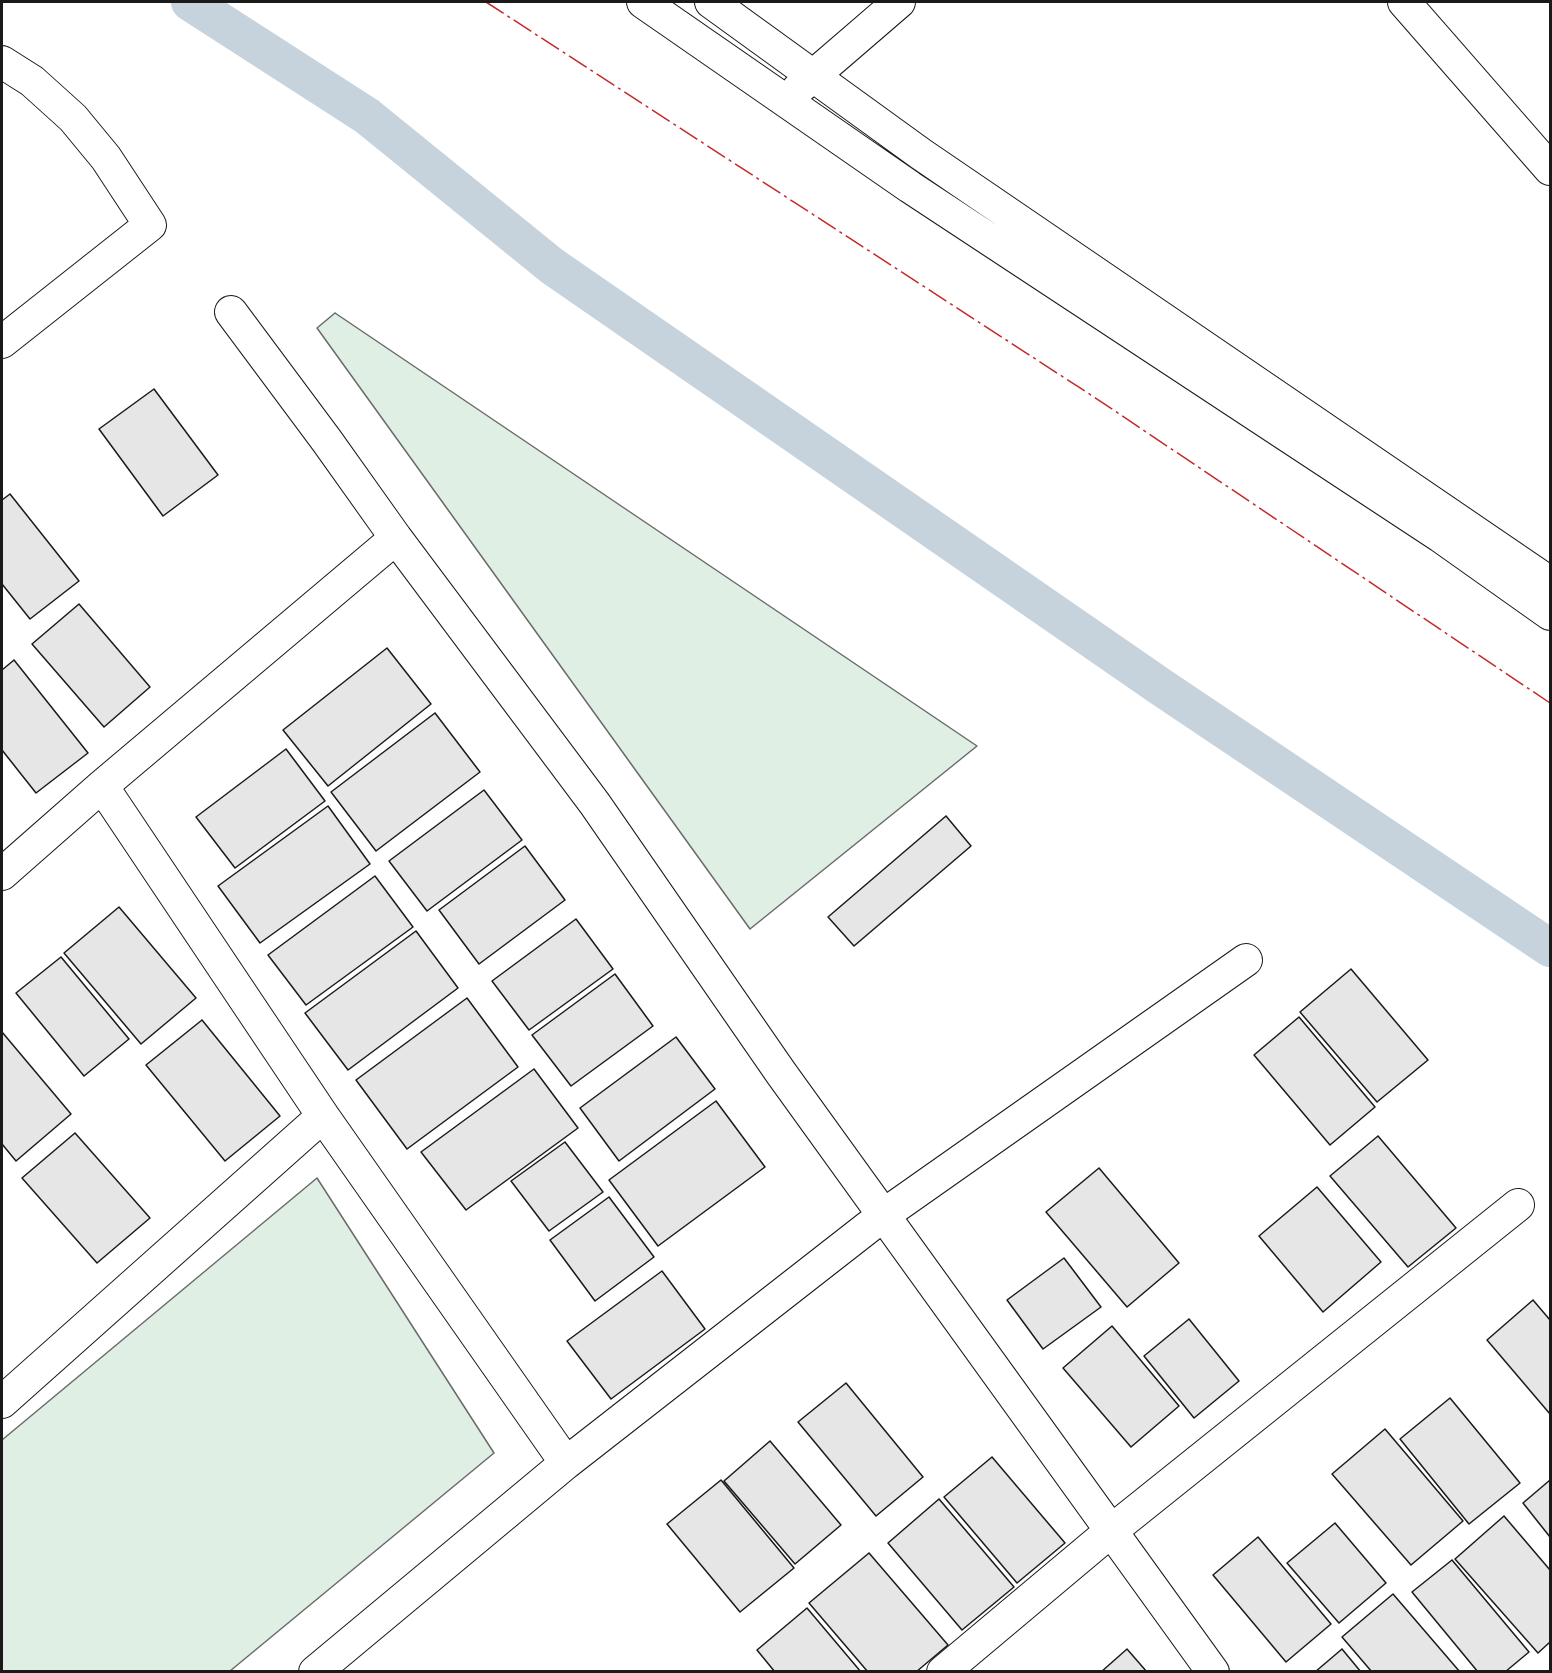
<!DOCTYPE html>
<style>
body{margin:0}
#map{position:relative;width:1552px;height:1673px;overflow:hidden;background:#fff;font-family:"DejaVu Sans",sans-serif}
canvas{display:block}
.frame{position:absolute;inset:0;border:3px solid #1a1a1a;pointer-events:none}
</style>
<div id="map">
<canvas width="1552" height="1673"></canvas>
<div class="frame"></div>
</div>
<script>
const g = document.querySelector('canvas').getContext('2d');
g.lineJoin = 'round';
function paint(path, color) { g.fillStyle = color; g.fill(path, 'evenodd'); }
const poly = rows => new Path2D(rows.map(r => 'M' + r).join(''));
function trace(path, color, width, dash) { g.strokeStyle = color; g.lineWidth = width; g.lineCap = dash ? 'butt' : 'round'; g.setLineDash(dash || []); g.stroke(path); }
const green = poly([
 [335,313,977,746,750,929,317,328,335,313],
 [317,1178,494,1453,230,1671,2,1671,2,1440,317,1178]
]);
const canal = poly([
 [190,2,367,116,552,266,1161,687,1550,948]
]);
const building = poly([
 [154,389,218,475,163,516,99,429,154,389],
 [10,494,79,581,30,619,2,584,2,500,10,494],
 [79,604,150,687,104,727,32,644,79,604],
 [387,648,431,704,328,786,283,730,387,648],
 [14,660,88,753,36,793,2,750,2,670,14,660],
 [435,713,480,772,376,851,331,792,435,713],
 [286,749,325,801,235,868,196,817,286,749],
 [484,790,522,840,427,911,389,861,484,790],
 [328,806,370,864,260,943,218,886,328,806],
 [946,816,971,846,854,946,828,917,946,816],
 [525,846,565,900,479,964,439,910,525,846],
 [375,876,413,927,306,1005,268,955,375,876],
 [119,907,196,998,141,1044,64,953,119,907],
 [576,919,613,969,529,1030,492,981,576,919],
 [416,931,458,988,348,1070,305,1013,416,931],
 [61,957,129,1039,84,1076,16,993,61,957],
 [1351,969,1428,1060,1377,1102,1300,1012,1351,969],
 [615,974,653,1026,571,1086,532,1035,615,974],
 [467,998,518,1067,407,1149,356,1080,467,998],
 [1299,1017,1375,1107,1330,1145,1254,1055,1299,1017],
 [202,1020,280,1116,225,1161,146,1065,202,1020],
 [2,1032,71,1114,16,1161,2,1144,2,1032],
 [676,1037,715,1089,619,1161,580,1108,676,1037],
 [534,1069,578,1128,466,1210,421,1152,534,1069],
 [716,1101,765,1167,658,1246,609,1180,716,1101],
 [75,1133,150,1218,97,1263,22,1178,75,1133],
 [1378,1136,1456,1228,1408,1267,1330,1176,1378,1136],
 [565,1142,603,1192,549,1231,511,1181,565,1142],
 [1099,1168,1179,1263,1127,1307,1046,1212,1099,1168],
 [1317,1187,1381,1262,1323,1312,1259,1236,1317,1187],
 [609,1197,654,1257,595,1301,550,1240,609,1197],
 [1064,1258,1101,1307,1043,1349,1007,1300,1064,1258],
 [662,1271,705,1329,611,1399,567,1341,662,1271],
 [1533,1300,1550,1320,1550,1414,1487,1340,1533,1300],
 [1189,1319,1239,1381,1194,1418,1144,1356,1189,1319],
 [1112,1326,1179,1406,1131,1447,1063,1368,1112,1326],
 [846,1383,923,1477,876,1516,798,1422,846,1383],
 [1450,1398,1520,1483,1469,1524,1400,1439,1450,1398],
 [1385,1429,1463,1521,1411,1565,1332,1474,1385,1429],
 [770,1441,841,1525,795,1564,724,1481,770,1441],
 [992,1457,1065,1543,1017,1583,944,1497,992,1457],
 [721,1480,794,1568,740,1612,667,1524,721,1480],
 [1550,1480,1550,1537,1523,1503,1550,1480],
 [939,1499,1014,1587,962,1630,888,1543,939,1499],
 [1504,1516,1550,1570,1550,1642,1538,1653,1455,1559,1504,1516],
 [1335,1523,1386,1583,1339,1623,1287,1563,1335,1523],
 [1258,1537,1331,1624,1286,1662,1213,1575,1258,1537],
 [869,1553,948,1645,916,1672,868,1672,809,1603,869,1553],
 [1452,1560,1529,1652,1505,1672,1478,1672,1412,1592,1452,1560],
 [1393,1594,1460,1672,1372,1672,1342,1637,1393,1594],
 [807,1608,861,1672,775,1672,757,1650,807,1608],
 [1127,1649,1147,1672,1101,1672,1127,1649],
 [1342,1649,1361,1672,1315,1672,1342,1649]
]);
const street = poly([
 [643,2,910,187,1440,536,1550,614],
 [711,2,921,154,1550,583],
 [1404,2,1550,169],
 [2,62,32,81,73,118,106,158,150,225,2,342],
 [798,89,899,2],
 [231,312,327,441,396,538,595,804,781,1073,1213,1672],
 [102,786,323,1116,566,1463],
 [2,874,102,786,396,538],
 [2,1402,323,1116],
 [315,1672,566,1463,885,1214,1246,960],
 [943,1672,1111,1531,1518,1205]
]);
const power = poly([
 [486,2,1094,397,1550,703]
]);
paint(green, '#e0efe3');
trace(green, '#6a6a6a', 1.5);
trace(canal, '#c6d2dc', 38);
paint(building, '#e6e6e6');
trace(building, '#1a1a1a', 1.5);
trace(street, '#1a1a1a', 34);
trace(street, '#fff', 32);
trace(power, '#c62828', 1.5, [21, 4.5, 3, 4.5]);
</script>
